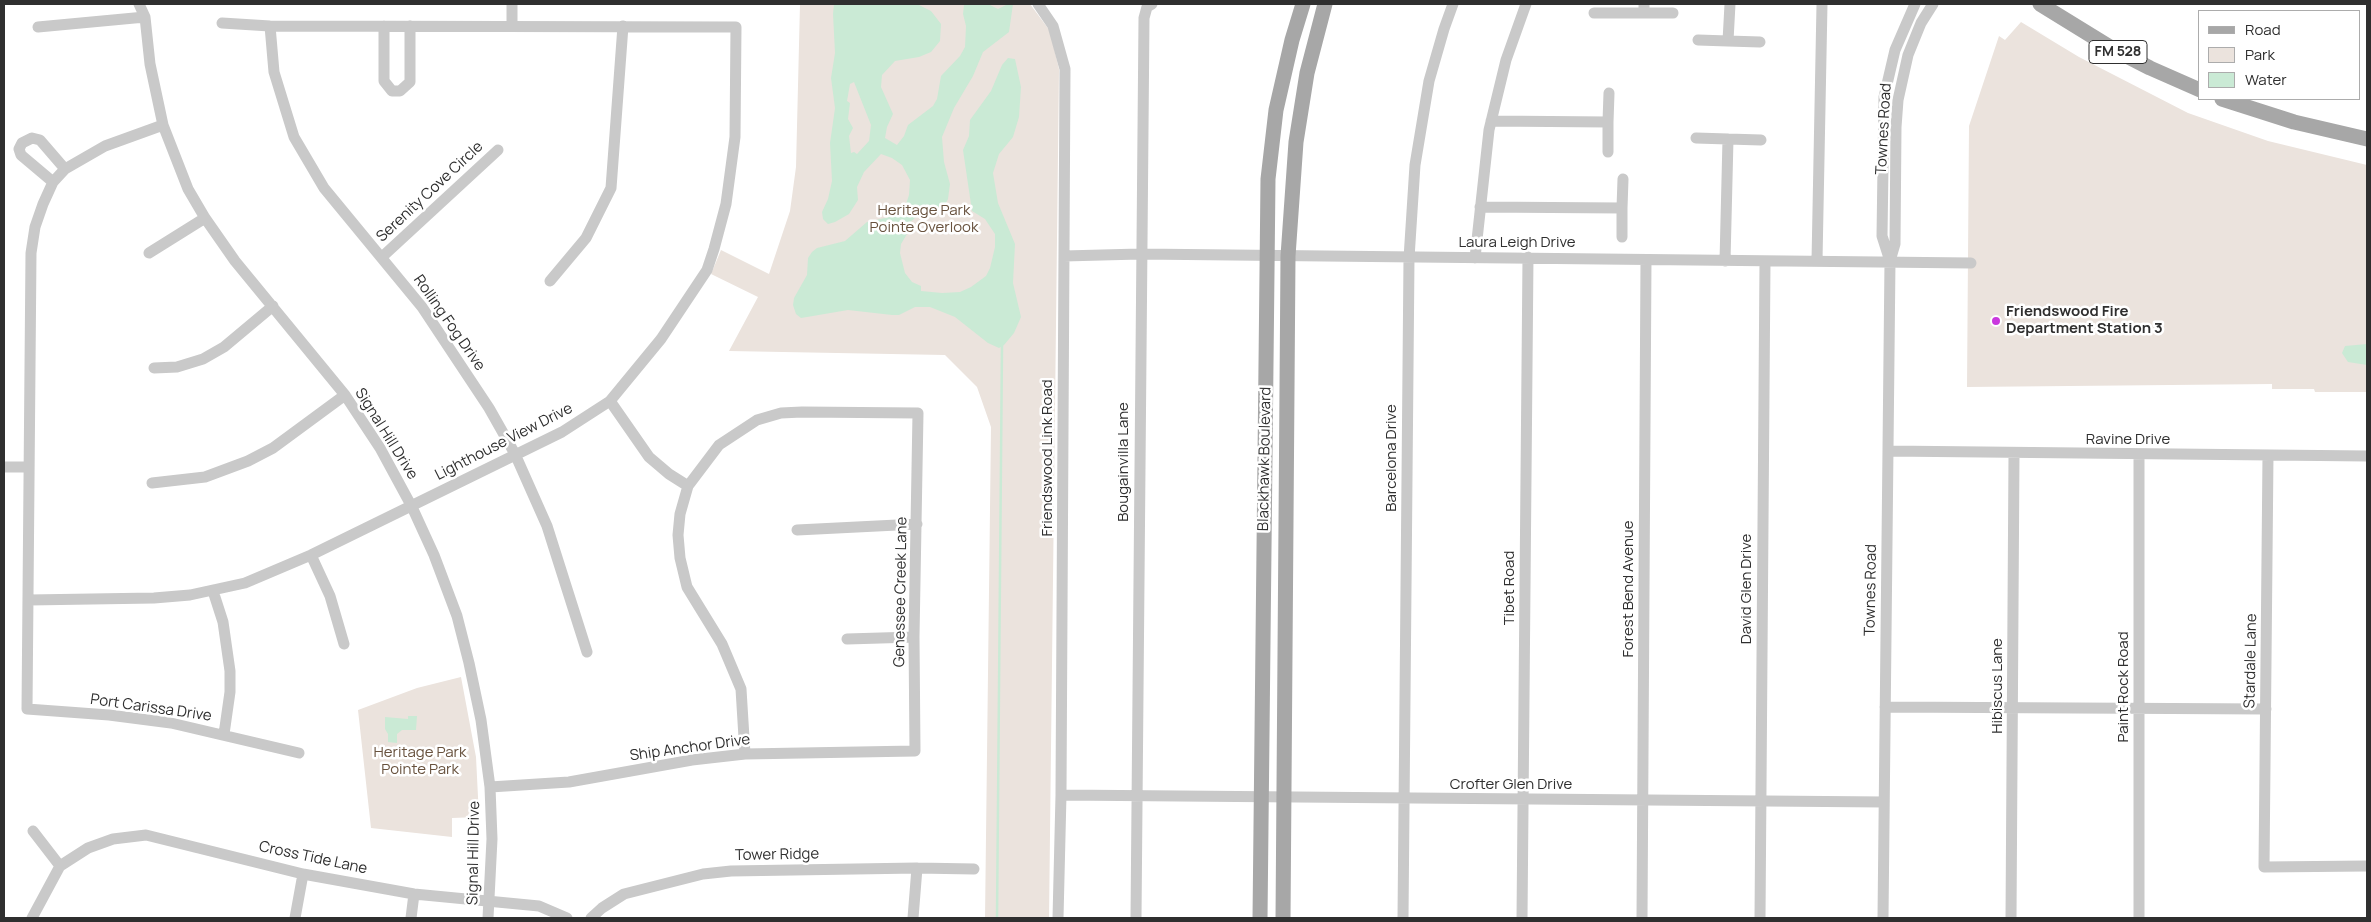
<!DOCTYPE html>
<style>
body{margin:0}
#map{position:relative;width:2371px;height:922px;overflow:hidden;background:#fff;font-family:Manrope,sans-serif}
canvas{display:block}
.frame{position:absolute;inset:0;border:5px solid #2f2f2f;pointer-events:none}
.legend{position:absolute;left:2198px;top:10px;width:162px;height:90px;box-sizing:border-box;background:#fff;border:1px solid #acacac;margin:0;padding:6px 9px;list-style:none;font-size:15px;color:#2f2f2f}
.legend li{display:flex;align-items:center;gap:10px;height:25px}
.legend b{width:25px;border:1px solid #acacac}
</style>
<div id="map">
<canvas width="2371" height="922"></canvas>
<div class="frame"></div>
<ul class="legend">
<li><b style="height:6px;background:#a7a7a7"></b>Road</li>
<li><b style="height:14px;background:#ebe3dd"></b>Park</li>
<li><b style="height:14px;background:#caead5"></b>Water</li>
</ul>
</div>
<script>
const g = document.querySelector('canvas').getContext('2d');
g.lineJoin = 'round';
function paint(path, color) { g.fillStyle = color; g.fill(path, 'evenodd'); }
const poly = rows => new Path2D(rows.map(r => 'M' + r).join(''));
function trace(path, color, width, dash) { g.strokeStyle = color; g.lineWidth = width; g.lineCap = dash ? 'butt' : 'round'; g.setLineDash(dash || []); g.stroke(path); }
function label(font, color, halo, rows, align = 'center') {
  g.font = font + ' Manrope,sans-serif'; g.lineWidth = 5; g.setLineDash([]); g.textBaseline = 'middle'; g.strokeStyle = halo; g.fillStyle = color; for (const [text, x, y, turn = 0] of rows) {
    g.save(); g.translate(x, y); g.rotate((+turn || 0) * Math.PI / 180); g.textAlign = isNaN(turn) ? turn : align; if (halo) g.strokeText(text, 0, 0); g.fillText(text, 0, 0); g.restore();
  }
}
const green = poly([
 [800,4,1030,4,1050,31,1059,69,1049,918,985,918,991,427,977,387,945,355,729,351,758,297,711,274,721,250,769,274,790,211,796,167],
 [2021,22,2079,57,2188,113,2268,141,2367,165,2367,392,2315,392,2314,389,2272,389,2272,384,1967,387,1969,126,1999,36,2005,40],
 [461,677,476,757,479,817,452,818,452,837,371,828,358,710,417,688]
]);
const water = poly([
 [834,4,917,4,931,11,941,24,940,41,931,52,919,57,895,61,882,75,881,87,893,114,887,127,885,138,897,145,904,136,908,125,933,106,937,99,941,76,960,56,965,47,966,26,963,14,964,5,988,4,998,9,1008,4,1013,4,1009,32,983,52,973,76,954,108,942,137,944,162,950,184,948,199,946,203,915,218,903,228,907,234,901,244,900,253,905,273,912,282,921,286,921,291,942,293,960,292,971,287,986,276,990,268,995,247,995,234,985,219,972,211,963,150,969,136,970,120,991,91,1002,65,1008,58,1015,59,1021,87,1019,117,1013,137,999,154,993,173,998,203,1015,244,1013,283,1021,317,1014,333,1004,345,999,348,988,343,955,317,930,307,915,307,899,315,892,315,848,310,807,317,801,318,796,314,793,305,794,298,807,275,808,258,812,252,817,248,845,241,867,222,894,216,905,207,909,195,910,180,902,165,892,158,881,154,864,172,857,187,858,200,849,214,835,222,828,224,823,219,822,212,828,199,832,181,830,143,835,108,831,78,835,53,833,14],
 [854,82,871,125,869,141,857,154,854,152,851,153,849,136,853,128,848,119,850,103,847,101,850,84],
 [2367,344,2367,365,2348,362,2342,353,2345,346],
 [408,716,417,716,416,730,402,730,397,734,397,743,388,742,388,734,385,729,385,717,408,719]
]);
const stream = poly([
 [997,918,1002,345]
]);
const minor = poly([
 [139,4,145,17,150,64,163,125,188,189,205,218,235,261,345,395,380,448,412,507,434,555,457,616,469,663,481,720,490,787,492,839,488,918],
 [512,4,512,26],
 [1038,4,1053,26,1065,69,1061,795,1058,918],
 [1594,13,1644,13,1644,4],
 [1644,13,1673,13],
 [270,26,274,72,294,137,324,188,422,307,489,408,515,454,547,526,587,652],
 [384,26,384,81,392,91,400,91,410,82,410,26],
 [38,27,145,17],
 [1698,40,1728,41,1730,4],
 [1728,41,1760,42],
 [1491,121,1608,122,1608,152],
 [1608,122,1609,93],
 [163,125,105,146,65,169,53,182,43,204,35,227,31,253,27,709,109,715,171,723,299,753],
 [1696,138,1728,139],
 [53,182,21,155,19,149,22,143,32,138,40,140,65,169],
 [1480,207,1622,208,1622,237],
 [1622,208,1623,179],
 [149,253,205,218],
 [1064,256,1140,254,1971,263],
 [382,257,498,150],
 [1475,258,1489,130,1506,60,1526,4],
 [1725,261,1728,139,1761,140],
 [1817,261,1822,4],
 [1890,261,1882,236,1884,97,1895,50,1915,4],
 [550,281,586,238,611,188,623,26],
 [154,368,177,367,203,359,224,347,273,306],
 [610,401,649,457,669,474,688,486],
 [1888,451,2367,456],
 [2268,455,2264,867,2367,866],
 [4,467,28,467],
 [152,483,205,477,248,461,273,448,345,395],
 [797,530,917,524],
 [311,555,330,596,344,644],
 [213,591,223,622,230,671,230,692,224,734],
 [29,600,154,598,190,595,245,583,311,555,562,432,610,401,661,339,707,270,714,249,726,204,735,137,736,27,270,26,222,23],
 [847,639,914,637],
 [1885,707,2266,709],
 [490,787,569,782,692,760,745,754,915,751,914,637,918,413,802,412,781,413,757,420,719,445,688,486,680,514,678,535,680,558,687,587,722,644,741,689,745,754],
 [1061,795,1884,802],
 [33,831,60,866],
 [32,918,60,866,88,848,113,839,146,835,303,874,414,894,539,906,567,918],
 [295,918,303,874],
 [411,918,414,894],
 [591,918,602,908,624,894,703,874,731,871,917,868,974,869],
 [913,918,917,868],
 [1136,918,1144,18,1147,7,1152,4],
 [1403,918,1409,258,1415,165,1429,81,1444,29,1453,4],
 [1522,918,1528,257],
 [1642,918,1646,260],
 [1760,918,1765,261],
 [1883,918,1890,261,1895,244,1896,127,1898,100,1908,55,1921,23,1933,4],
 [2011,918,2014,454],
 [2139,918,2139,455]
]);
const major = poly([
 [2040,4,2113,49,2150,68,2200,90],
 [2222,99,2294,122,2367,139],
 [1260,918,1268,179,1276,110,1292,40,1303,4],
 [1283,918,1288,256,1296,142,1307,73,1325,4]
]);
const markers = [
 [1996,321,5,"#ca38de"]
];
const shields = [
 [2118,52,58]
];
const shieldNames = [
 ["FM 528",2118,52]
];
const streetNames = [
 ["Townes Road",1884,129,-87],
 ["Serenity Cove Circle",430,192,-43],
 ["Laura Leigh Drive",1517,243],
 ["Rolling Fog Drive",449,323,55],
 ["Signal Hill Drive",386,434,58],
 ["Ravine Drive",2128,440],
 ["Lighthouse View Drive",504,442,-27],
 ["Friendswood Link Road",1048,458,-90],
 ["Barcelona Drive",1392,458,-90],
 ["Blackhawk Boulevard",1265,459,-89],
 ["Bougainvilla Lane",1124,462,-90],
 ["Tibet Road",1510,588,-90],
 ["Forest Bend Avenue",1629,589,-90],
 ["David Glen Drive",1747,589,-90],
 ["Townes Road",1871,590,-89],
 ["Genessee Creek Lane",901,592,-89],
 ["Stardale Lane",2251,661,-89],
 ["Hibiscus Lane",1998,686,-90],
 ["Paint Rock Road",2124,687,-90],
 ["Port Carissa Drive",151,708,8],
 ["Ship Anchor Drive",690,748,-8],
 ["Crofter Glen Drive",1511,785],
 ["Signal Hill Drive",474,853,-89],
 ["Tower Ridge",777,855,-1],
 ["Cross Tide Lane",313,858,12]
];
const parkNames = [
 ["Heritage Park",924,211],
 ["Pointe Overlook",924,228],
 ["Heritage Park",420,753],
 ["Pointe Park",420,770]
];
const poiNames = [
 ["Friendswood Fire",2006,312],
 ["Department Station 3",2006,329]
];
paint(green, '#ebe3dd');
paint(water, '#caead5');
trace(stream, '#caead5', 2.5);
trace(minor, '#c9c9c9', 11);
trace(major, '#a7a7a7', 15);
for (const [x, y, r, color] of markers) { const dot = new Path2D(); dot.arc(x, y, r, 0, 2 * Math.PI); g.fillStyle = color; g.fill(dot); trace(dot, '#fff', 2); }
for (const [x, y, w] of shields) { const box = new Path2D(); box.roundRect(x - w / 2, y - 11.5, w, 23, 4); g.fillStyle = '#fff'; g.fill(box); trace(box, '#2f2f2f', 1); }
label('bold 14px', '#2f2f2f', null, shieldNames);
label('15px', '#2f2f2f', '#fff', streetNames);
label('15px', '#68523e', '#fff', parkNames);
label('bold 15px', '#2f2f2f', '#fff', poiNames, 'left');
</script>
